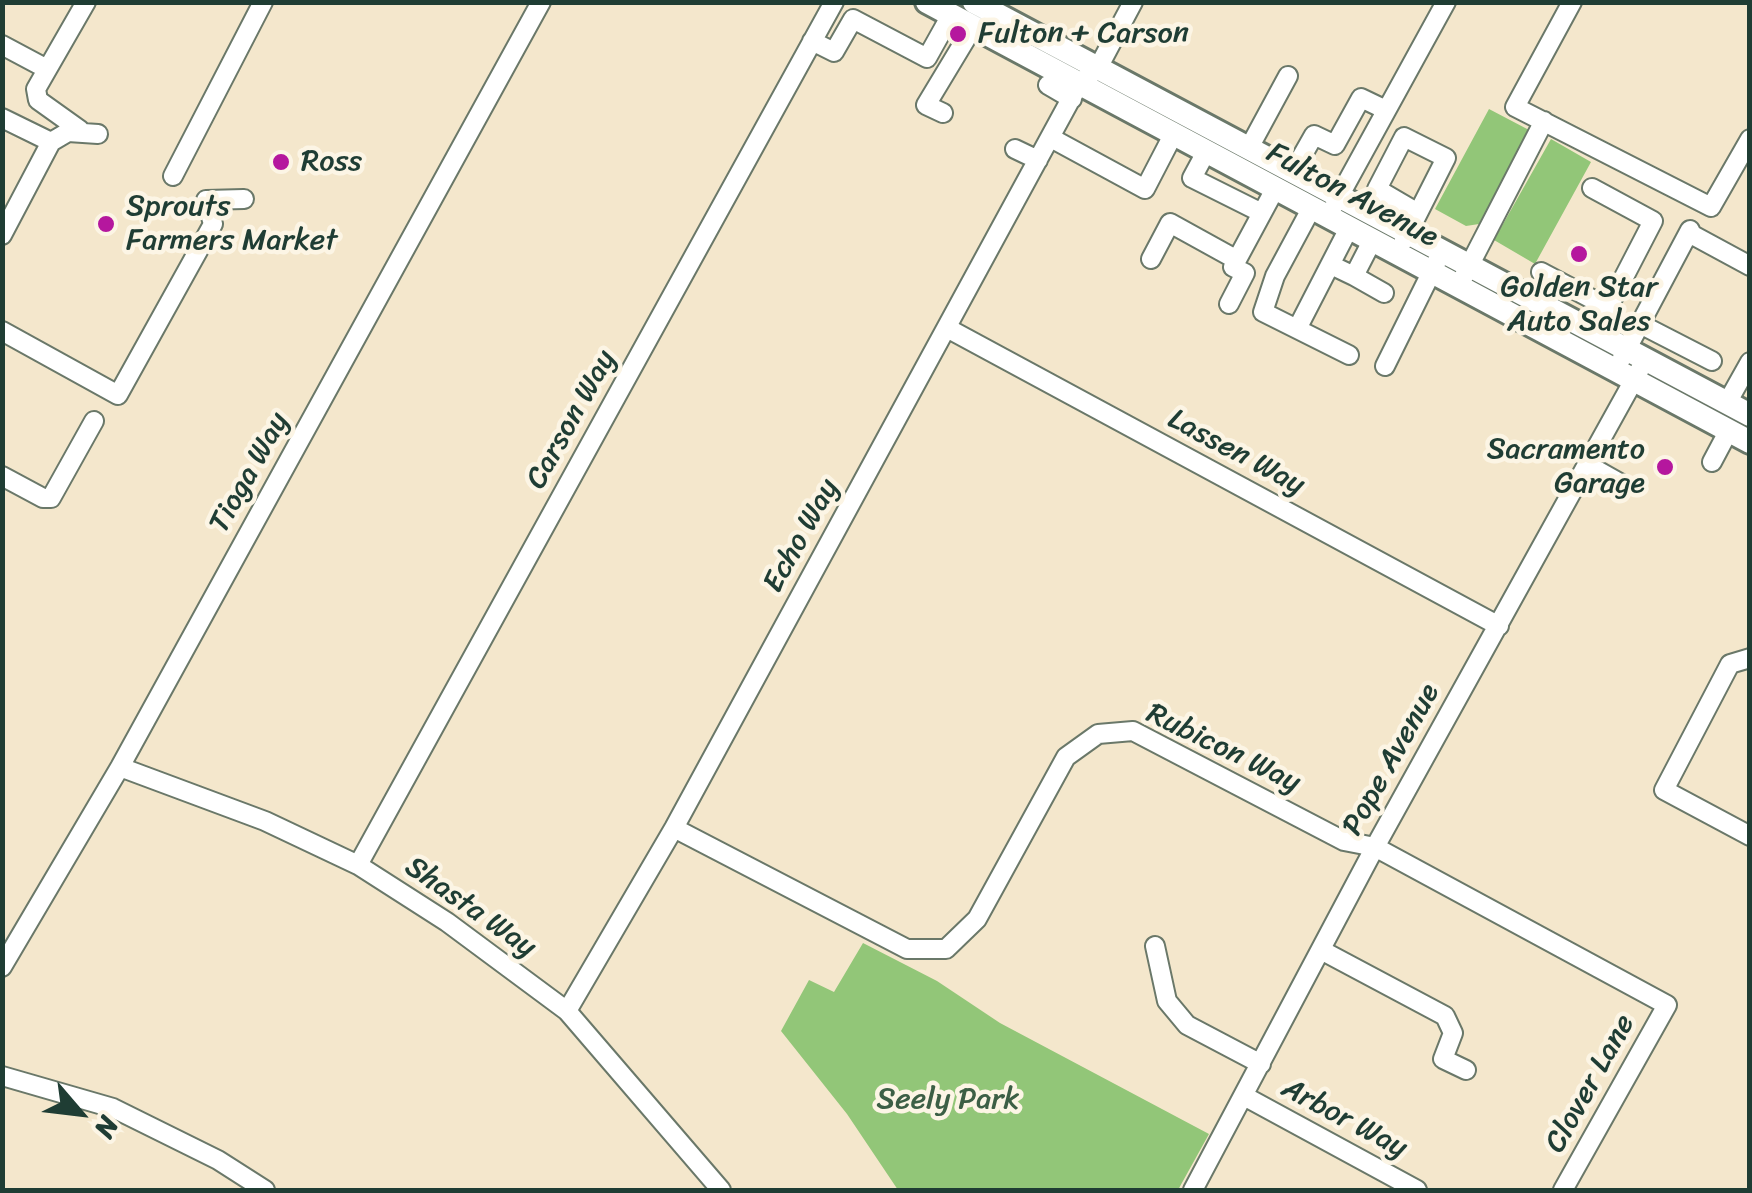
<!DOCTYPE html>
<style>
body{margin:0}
#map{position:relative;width:1752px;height:1193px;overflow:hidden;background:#f4e7cc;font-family:Sriracha,sans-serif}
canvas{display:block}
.frame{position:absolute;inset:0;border:5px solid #1f3d34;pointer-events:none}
.north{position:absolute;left:30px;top:1063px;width:100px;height:100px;-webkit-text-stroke:8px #fcf5e5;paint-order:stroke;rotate:118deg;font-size:28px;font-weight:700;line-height:40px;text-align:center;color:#1f3d34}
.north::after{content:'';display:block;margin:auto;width:35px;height:45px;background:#1f3d34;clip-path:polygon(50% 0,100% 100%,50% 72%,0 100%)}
</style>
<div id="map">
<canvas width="1752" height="1193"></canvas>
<div class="frame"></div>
<div class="north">N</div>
</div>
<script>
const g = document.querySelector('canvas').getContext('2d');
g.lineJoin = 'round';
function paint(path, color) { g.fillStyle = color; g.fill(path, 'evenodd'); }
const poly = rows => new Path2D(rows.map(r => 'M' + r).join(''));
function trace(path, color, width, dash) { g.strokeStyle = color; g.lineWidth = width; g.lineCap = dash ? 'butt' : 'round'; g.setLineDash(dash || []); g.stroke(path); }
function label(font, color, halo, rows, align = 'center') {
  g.font = font + ' Sriracha,sans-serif'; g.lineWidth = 9; g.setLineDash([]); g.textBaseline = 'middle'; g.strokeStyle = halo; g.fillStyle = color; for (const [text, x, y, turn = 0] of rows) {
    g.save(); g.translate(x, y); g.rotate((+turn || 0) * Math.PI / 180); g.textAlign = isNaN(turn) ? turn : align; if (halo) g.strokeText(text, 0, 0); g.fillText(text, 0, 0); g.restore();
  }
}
const green = poly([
 [1489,109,1529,130,1479,224,1466,226,1435,209],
 [1551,139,1591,162,1535,264,1494,240],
 [863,943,937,981,1000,1023,1209,1134,1178,1190,898,1190,847,1114,781,1031,809,980,834,992]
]);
const minor = poly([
 [1572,2,1515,107,1711,207,1750,139],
 [812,41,834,52,853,19,927,58,951,15],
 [2,45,47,69],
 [1048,85,1072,99],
 [943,113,926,105,973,27],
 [2,118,51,142],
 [80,130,38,100,36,89,86,2],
 [1051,138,1145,189,1173,135],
 [1249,148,1288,76],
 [1015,149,1038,160],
 [1206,152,1192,178,1262,213],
 [1293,172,1314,135,1335,145,1361,98,1386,110],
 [173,176,263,2],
 [1592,188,1653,221,1595,333],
 [1335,204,1446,2],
 [1311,209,1275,276,1263,312,1297,329,1349,228],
 [1689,233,1750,266],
 [2,235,51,142,68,132,98,134],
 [1404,240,1408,233,1446,158,1404,137,1377,189,1418,213],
 [1151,259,1170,223,1237,260],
 [1331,265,1354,276,1372,241],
 [1541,272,1609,308],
 [1354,276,1384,293],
 [1464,276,1544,121],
 [1229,304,1245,273,1233,267,1275,189],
 [1640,324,1712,361],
 [947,328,1499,626],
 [1297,329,1349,355],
 [2,331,118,395,213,224,206,200,244,199],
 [1622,358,1690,230],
 [1385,366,1437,261],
 [1727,403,1750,362],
 [1712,462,1729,430],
 [1588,465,1620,483],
 [2,476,43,498,51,498,94,421],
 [1750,658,1730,664,1664,790,1750,836],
 [120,767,265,821,358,865,447,922,567,1011,721,1190],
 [674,828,907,949,946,949,977,919,1066,757,1098,734,1133,731,1344,841,1375,847,1667,1005,1563,1190],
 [358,865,834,2],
 [1155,946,1167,1001,1187,1025,1261,1064],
 [1321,950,1445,1016,1453,1033,1443,1059,1466,1070],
 [2,967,120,767,541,2],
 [567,1011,674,828,1079,84,1098,68,1133,2],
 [2,1076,113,1108,218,1160,265,1190],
 [1244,1096,1417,1190],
 [1193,1190,1375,847,1640,369]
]);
const major = poly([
 [927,2,1750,442],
 [974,2,1750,415]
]);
const markers = [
 [958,34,10,"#b5179e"],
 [281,162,10,"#b5179e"],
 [106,224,10,"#b5179e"],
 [1579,254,10,"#b5179e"],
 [1665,467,10,"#b5179e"]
];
const poiNames = [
 ["Fulton + Carson",978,34],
 ["Ross",301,162],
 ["Sprouts",126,207],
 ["Farmers Market",126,241],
 ["Golden Star",1579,288,"center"],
 ["Auto Sales",1579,322,"center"],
 ["Sacramento",1645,450,"right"],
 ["Garage",1645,484,"right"]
];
const streetNames = [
 ["Fulton Avenue",1352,196,28],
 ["Carson Way",572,420,-61],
 ["Lassen Way",1236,453,28],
 ["Tioga Way",250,473,-61],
 ["Echo Way",802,536,-61],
 ["Rubicon Way",1223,749,26],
 ["Pope Avenue",1392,760,-61],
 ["Shasta Way",470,908,35],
 ["Clover Lane",1591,1084,-61],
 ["Arbor Way",1344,1119,28]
];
const parkNames = [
 ["Seely Park",948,1100]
];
paint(green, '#92c678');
trace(minor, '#6a7869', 22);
trace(major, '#6a7869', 28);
trace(minor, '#fff', 18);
trace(major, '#fff', 22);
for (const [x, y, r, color] of markers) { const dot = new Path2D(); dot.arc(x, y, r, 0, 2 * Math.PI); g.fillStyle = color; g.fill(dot); trace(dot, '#fcf5e5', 4); }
label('30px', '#1f3d34', '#fcf5e5', poiNames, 'left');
label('30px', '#1f3d34', '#fcf5e5', streetNames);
label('30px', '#3c5f45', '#fcf5e5', parkNames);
</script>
